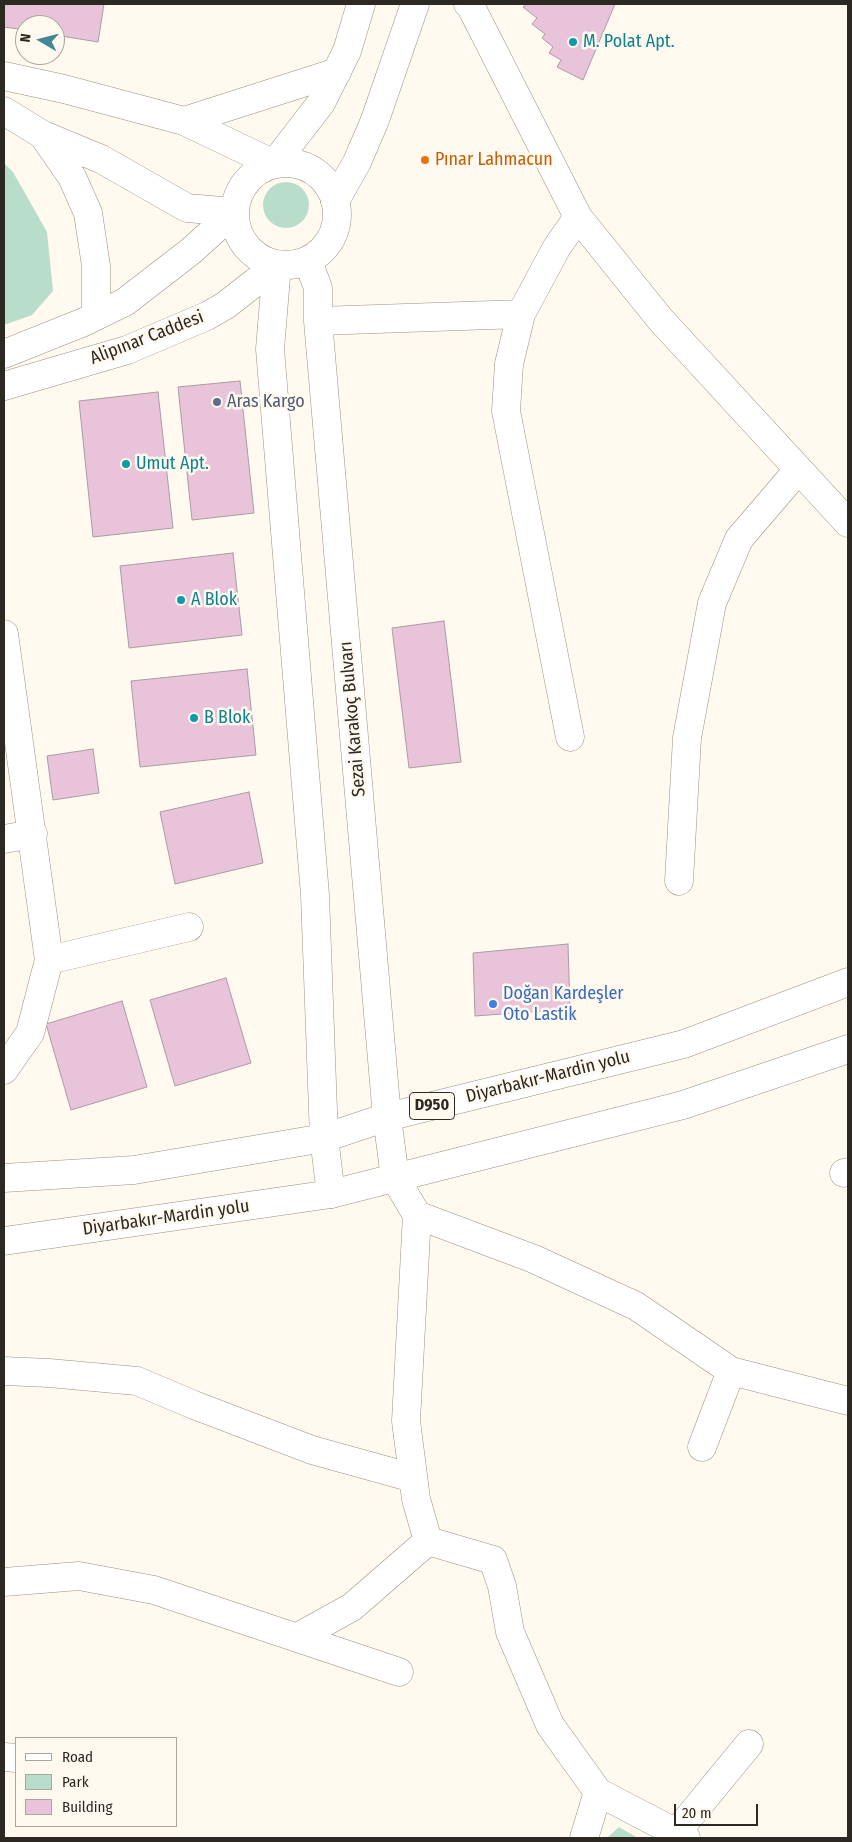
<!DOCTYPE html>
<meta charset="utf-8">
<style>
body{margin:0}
#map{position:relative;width:852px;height:1842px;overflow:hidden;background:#fff9f0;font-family:"Fira Sans Condensed",sans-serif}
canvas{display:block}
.frame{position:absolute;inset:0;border:5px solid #2c2923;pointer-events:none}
.legend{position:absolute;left:15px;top:1737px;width:162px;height:90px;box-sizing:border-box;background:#fff9f0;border:1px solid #aba69e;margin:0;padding:6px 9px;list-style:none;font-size:15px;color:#2c2923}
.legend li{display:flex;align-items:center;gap:10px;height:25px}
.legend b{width:25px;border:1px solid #aba69e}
.north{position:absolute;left:15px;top:15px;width:50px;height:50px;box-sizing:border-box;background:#fff9f0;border:1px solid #aba69e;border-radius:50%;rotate:278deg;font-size:14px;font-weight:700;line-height:20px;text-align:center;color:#2c2923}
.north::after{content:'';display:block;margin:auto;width:18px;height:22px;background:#448797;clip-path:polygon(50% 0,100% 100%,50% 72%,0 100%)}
.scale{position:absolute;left:674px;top:1804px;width:84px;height:22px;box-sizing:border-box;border:2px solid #2c2923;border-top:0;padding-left:6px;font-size:15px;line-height:18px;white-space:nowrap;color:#2c2923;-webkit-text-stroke:4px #fff9f0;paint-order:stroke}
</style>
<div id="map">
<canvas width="852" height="1842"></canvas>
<div class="frame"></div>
<ul class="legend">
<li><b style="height:6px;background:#fff"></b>Road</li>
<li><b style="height:14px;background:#b8decb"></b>Park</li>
<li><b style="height:14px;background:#e8c3da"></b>Building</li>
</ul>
<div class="north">N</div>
<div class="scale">20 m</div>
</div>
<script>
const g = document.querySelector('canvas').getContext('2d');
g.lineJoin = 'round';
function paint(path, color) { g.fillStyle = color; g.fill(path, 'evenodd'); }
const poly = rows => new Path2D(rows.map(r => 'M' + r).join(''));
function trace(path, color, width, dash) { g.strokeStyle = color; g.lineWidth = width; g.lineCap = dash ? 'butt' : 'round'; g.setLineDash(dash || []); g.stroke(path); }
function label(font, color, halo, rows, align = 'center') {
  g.font = font + ' "Fira Sans Condensed",sans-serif'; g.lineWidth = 5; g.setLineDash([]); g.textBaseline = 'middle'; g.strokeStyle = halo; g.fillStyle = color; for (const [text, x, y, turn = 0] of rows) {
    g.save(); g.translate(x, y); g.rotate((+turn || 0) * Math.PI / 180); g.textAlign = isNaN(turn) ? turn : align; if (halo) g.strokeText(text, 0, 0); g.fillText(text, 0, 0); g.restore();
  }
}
const green = poly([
 [4,163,13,172,47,232,53,291,32,315,4,325],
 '263 205a23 23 0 1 1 46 0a23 23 0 1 1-46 0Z',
 [619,1827,638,1838,607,1838]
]);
const building = poly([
 [4,4,104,4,98,42,55,35,55,25,25,25,25,30,4,27,4,4],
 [527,4,615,4,583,80,557,67,561,60,549,53,553,47,542,38,545,34,532,24,537,18,523,7,527,4],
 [240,381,254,513,192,520,178,387,240,381],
 [158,392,173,528,93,537,79,401,158,392],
 [233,553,242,635,129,648,120,566,233,553],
 [444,621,461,762,409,768,392,628,444,621],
 [247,669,256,755,140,767,131,681,247,669],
 [93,749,99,793,53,800,47,756,93,749],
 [249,792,263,863,175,884,160,812,249,792],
 [568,944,570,1009,475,1016,473,953,568,944],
 [226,978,251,1063,175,1086,150,1000,226,978],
 [122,1001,147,1087,71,1110,46,1024,122,1001]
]);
const minor = poly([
 [468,4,470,5,578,217,660,319,848,523],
 [4,76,64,89,184,121,274,164],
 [4,111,43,135,101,159,187,208,234,212],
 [184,121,337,72],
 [43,135,72,177,88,213,96,266,96,316],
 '235 214a51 51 0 1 1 102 0a51 51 0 1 1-102 0Z',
 [277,265,270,349,315,895,324,1138,331,1194],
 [318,321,521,314],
 [4,354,84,322,125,302,191,251,234,212],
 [4,386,127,350,207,316,226,305,277,265],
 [4,634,49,960,30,1033,4,1070],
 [570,737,506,411,509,364,521,314,557,247,578,217],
 [4,839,33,834],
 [679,881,687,738,712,603,739,539,798,470],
 [49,960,189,927],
 [844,1173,848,1172],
 [417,1215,534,1259,636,1306,731,1371,848,1401],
 [4,1371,49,1373,137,1381,194,1405,312,1450,413,1478],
 [702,1447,731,1371],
 [428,1541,493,1560,502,1586,510,1632,550,1725,598,1792,686,1838],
 [4,1582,79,1576,154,1590,399,1672],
 [298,1637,352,1607,428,1541,416,1499,406,1421,417,1215,395,1178,387,1117,318,321,318,288,308,261],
 [4,1757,16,1758],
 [676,1833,749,1744],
 [584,1838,598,1792]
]);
const major = poly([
 [274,164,321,103,347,51,361,4],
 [335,201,357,162,375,120,415,4]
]);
const highway = poly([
 [4,1178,134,1170,324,1138,387,1117,684,1044,848,982],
 [4,1241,331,1194,683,1105,848,1049]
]);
const markers = [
 [573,42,5,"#0f9aa8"],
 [425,160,5,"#e8710a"],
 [217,402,5,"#5c6f8a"],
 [126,464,5,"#0f9aa8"],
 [181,600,5,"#0f9aa8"],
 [194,718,5,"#0f9aa8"],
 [493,1004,5,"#3f7fe0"]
];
const shields = [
 [432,1106,45]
];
const shieldNames = [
 ["D950",432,1106]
];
const cultureNames = [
 ["M. Polat Apt.",583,42],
 ["Umut Apt.",136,464],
 ["A Blok",191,600],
 ["B Blok",204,718]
];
const foodNames = [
 ["Pınar Lahmacun",435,160]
];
const streetNames = [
 ["Alipınar Caddesi",147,338,-21],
 ["Sezai Karakoç Bulvarı",353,719,-95],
 ["Diyarbakır-Mardin yolu",548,1077,-14],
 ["Diyarbakır-Mardin yolu",166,1218,-8]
];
const serviceNames = [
 ["Aras Kargo",227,402]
];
const shopNames = [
 ["Doğan Kardeşler",503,994],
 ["Oto Lastik",503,1015]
];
paint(green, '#b8decb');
paint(building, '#e8c3da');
trace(building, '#ab9ba4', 1);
trace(minor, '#9a9183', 29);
trace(major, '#9a9183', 29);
trace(highway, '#9a9183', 29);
trace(minor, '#fff', 28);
trace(major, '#fff', 28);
trace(highway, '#fff', 28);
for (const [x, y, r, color] of markers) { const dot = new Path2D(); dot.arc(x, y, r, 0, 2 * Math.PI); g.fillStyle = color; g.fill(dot); trace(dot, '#fff9f0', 2); }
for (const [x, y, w] of shields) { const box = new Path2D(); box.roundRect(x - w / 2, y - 13.5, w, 27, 4); g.fillStyle = '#fff9f0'; g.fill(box); trace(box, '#2c2923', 1); }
label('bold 16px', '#2c2923', null, shieldNames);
label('18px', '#0d838f', '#fff9f0', cultureNames, 'left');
label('18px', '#c56008', '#fff9f0', foodNames, 'left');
label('18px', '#2c2923', '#fff9f0', streetNames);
label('18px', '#4e5e75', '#fff9f0', serviceNames, 'left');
label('18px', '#366cbe', '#fff9f0', shopNames, 'left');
</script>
